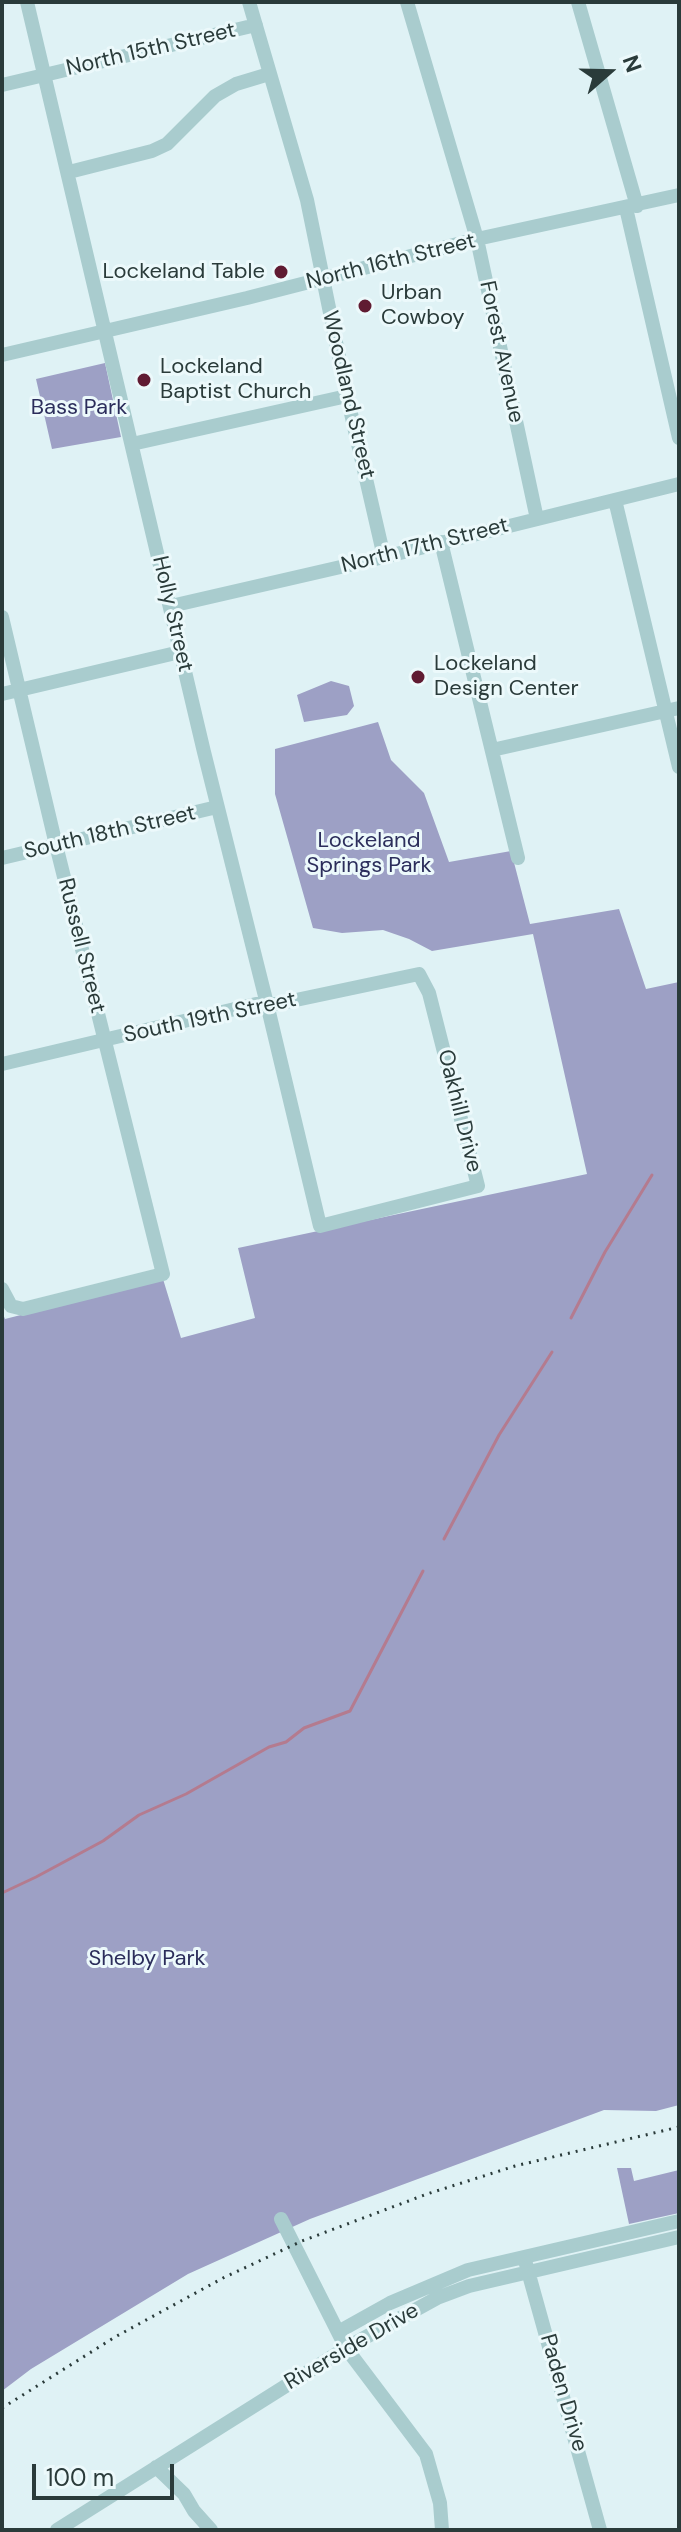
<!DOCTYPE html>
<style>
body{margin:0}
#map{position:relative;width:681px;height:2532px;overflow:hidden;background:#dff2f5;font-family:"DM Sans",sans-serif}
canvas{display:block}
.frame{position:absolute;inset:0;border:4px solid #2a3b3a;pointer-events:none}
.north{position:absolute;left:569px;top:32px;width:80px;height:80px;-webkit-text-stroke:6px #ecf9fb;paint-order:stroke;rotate:70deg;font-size:22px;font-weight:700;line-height:32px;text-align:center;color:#2a3b3a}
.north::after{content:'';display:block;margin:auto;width:28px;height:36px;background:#2a3b3a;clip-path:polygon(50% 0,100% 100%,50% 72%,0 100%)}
.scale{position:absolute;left:32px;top:2464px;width:142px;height:36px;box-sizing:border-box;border:4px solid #2a3b3a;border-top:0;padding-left:10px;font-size:24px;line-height:28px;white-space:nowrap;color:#2a3b3a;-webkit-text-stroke:6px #ecf9fb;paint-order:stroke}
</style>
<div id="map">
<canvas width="681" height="2532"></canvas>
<div class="frame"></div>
<div class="north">N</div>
<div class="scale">100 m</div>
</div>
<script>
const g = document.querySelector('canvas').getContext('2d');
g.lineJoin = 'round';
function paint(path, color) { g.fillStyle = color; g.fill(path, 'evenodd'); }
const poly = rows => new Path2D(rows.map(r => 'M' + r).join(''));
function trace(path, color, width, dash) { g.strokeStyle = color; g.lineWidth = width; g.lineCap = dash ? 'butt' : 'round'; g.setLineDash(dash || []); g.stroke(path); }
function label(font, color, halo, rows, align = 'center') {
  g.font = font + ' "DM Sans",sans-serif'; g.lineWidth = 6; g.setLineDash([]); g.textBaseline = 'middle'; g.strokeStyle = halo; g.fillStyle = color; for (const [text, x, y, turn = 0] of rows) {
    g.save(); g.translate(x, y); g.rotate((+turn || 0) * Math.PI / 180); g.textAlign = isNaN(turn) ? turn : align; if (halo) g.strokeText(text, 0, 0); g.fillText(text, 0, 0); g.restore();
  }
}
const green = poly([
 [105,363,121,437,52,449,36,379],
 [331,681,349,686,354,706,347,715,304,722,297,695],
 [378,722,391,760,424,793,449,862,511,851,530,924,619,909,646,989,679,982,679,2105,656,2111,604,2110,310,2219,188,2274,31,2369,2,2391,2,1312,5,1319,163,1279,181,1338,255,1318,238,1248,587,1174,533,934,432,951,409,939,383,930,342,933,313,928,275,794,275,749],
 [617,2168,631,2168,634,2181,679,2170,679,2213,629,2224]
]);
const stream = poly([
 [571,1318,605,1252,652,1175],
 [444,1539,499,1435,552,1352],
 [2,1893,36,1877,103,1841,139,1815,186,1794,269,1747,286,1742,304,1728,350,1711,423,1571]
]);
const minor = poly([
 [249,2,307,200,347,396,384,557],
 [407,2,477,239,537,519],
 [578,2,637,206],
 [2,85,256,25],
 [69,172,152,151,167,144,215,96,236,84,269,74],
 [626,208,679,438],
 [2,355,247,298,477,239,679,195],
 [132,444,347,396],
 [615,500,679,767],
 [441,542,518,858],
 [171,606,384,557,679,484],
 [2,617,56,845,163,1274,23,1309,11,1306,2,1289],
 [2,694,180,652],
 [492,750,679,708],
 [2,858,217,807],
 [2,1064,256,1004,277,1004,419,974,429,993,478,1186,320,1226,267,1004,204,752,27,2],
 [281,2219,346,2348,426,2454,440,2503,442,2530],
 [526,2264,600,2530],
 [338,2332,390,2303,468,2270,679,2221],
 [156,2467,184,2494,194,2511,211,2530],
 [57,2530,346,2348,437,2298,469,2286,679,2237]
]);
const rail = poly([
 [2,2408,115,2337,223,2278,302,2241,427,2194,515,2166,679,2127]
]);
const markers = [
 [281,272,8,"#601b32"],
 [365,306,8,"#601b32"],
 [144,380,8,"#601b32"],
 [418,677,8,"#601b32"]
];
const streetNames = [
 ["North 15th Street",151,50,-13],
 ["North 16th Street",391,262,-14],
 ["Forest Avenue",501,352,78],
 ["Woodland Street",348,395,77],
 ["North 17th Street",425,546,-14],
 ["Holly Street",172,614,77],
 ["South 18th Street",110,833,-13],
 ["Russell Street",81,946,76],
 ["South 19th Street",210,1018,-12],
 ["Oakhill Drive",459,1111,76],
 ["Riverside Drive",352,2347,-30],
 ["Paden Drive",563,2393,74]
];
const poiNames = [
 ["Lockeland Table",265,272,"right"],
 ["Urban",381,293],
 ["Cowboy",381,318],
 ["Lockeland",160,367],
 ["Baptist Church",160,392],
 ["Lockeland",434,664],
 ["Design Center",434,689]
];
const parkNames = [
 ["Bass Park",79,408],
 ["Lockeland",369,841],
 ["Springs Park",369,866],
 ["Shelby Park",147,1959]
];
paint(green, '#9da0c5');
trace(stream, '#b47b8f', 3);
trace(minor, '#a9ccce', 14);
trace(rail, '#2a3b3a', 3, [2, 6]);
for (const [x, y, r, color] of markers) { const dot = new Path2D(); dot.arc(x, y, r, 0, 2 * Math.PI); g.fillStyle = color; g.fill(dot); trace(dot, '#ecf9fb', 3); }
label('22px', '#2a3b3a', '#ecf9fb', streetNames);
label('22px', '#2a3b3a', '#ecf9fb', poiNames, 'left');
label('22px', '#2b2d5b', '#ecf9fb', parkNames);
</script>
